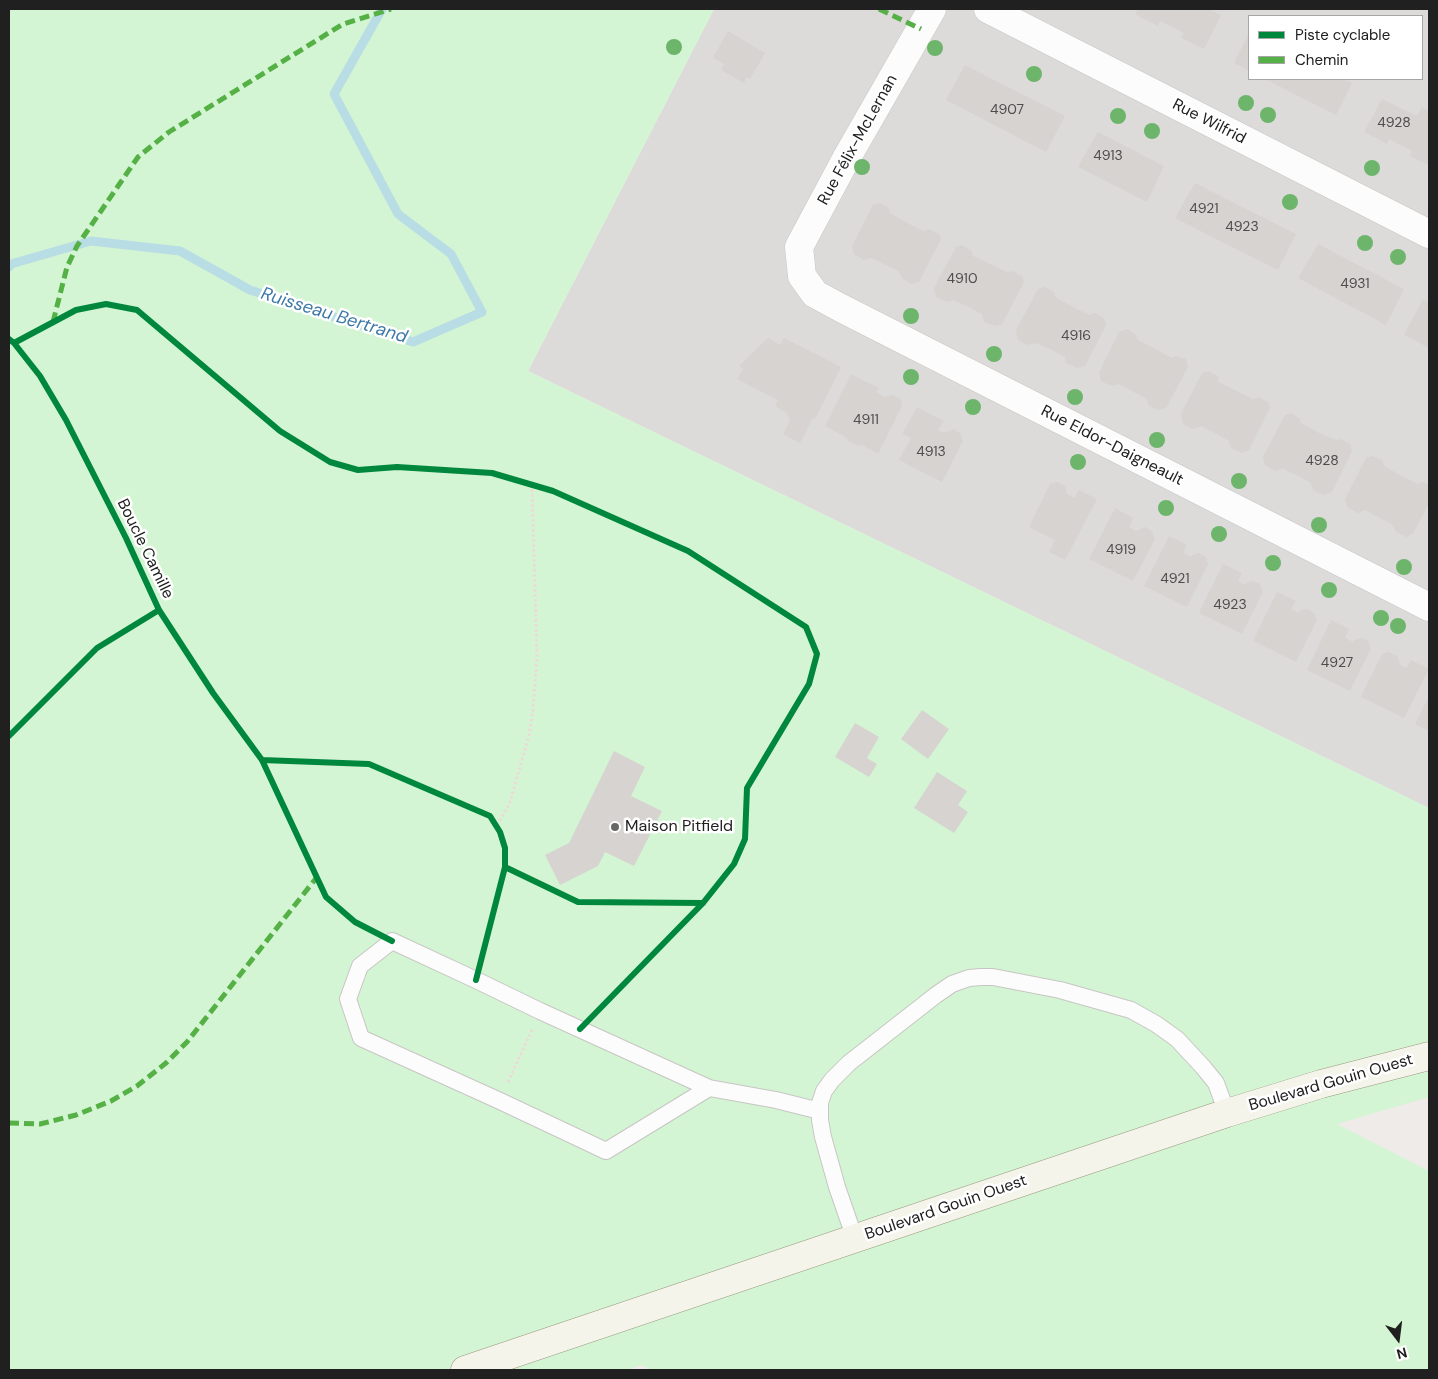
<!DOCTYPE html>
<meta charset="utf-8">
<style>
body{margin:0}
#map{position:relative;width:1438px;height:1379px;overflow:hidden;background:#eeebe8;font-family:"DM Sans",sans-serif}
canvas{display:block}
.frame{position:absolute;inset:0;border:10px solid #202020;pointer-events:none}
.legend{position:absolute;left:1248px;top:15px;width:175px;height:65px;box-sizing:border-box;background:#fff;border:1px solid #a6a6a6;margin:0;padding:6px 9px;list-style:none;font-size:15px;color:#202020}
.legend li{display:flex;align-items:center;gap:10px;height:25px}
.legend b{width:25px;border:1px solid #a6a6a6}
.north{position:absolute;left:1373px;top:1314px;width:50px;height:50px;-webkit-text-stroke:4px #fff;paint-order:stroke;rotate:165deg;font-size:14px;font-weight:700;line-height:20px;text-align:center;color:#202020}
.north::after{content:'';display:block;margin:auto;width:18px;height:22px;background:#202020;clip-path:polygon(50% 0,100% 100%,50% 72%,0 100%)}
</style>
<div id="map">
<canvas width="1438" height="1379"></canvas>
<div class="frame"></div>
<ul class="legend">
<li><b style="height:6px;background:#00873e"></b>Piste cyclable</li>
<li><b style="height:6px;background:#55b145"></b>Chemin</li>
</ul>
<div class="north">N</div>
</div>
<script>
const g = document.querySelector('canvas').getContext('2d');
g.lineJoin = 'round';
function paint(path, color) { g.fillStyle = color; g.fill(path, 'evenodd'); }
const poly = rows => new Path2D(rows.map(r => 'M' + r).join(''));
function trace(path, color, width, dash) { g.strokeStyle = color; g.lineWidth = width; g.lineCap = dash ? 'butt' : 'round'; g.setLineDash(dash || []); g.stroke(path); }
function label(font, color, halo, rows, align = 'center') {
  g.font = font + ' "DM Sans",sans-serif'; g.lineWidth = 5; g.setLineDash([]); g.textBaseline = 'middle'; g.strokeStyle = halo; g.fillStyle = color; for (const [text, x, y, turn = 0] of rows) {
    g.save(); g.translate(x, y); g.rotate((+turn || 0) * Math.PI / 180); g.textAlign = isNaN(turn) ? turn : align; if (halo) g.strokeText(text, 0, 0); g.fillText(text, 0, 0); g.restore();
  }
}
const residential = poly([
 [714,9,1429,9,1429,808,528,371],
 [1249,16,1422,16,1422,79,1249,79]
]);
const park = poly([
 [9,9,714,9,528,371,1429,808,1429,1097,1337,1124,1429,1171,1429,1370,652,1370,642,1365,627,1370,9,1370]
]);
const stream = poly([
 [9,267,11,264,91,241,180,251,250,290,413,342,482,312,451,254,398,214,334,94,382,9]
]);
const building = poly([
 [1138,9,1209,9,1221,15,1204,49,1181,38,1184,33,1160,21,1158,26,1135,14],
 [728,31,765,53,750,79,747,77,744,83,721,70,724,64,713,58],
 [1249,33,1249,71,1234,63],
 [965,65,1065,116,1046,152,946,100],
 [1265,79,1344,79,1352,83,1336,115],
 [1382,99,1417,116,1422,107,1429,111,1429,165,1410,156,1412,151,1389,139,1387,144,1364,132],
 [1098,132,1164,166,1147,202,1078,167],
 [1195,183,1296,234,1278,270,1175,218],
 [879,203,889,208,890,213,907,223,923,231,929,229,939,234,941,239,919,282,911,284,902,278,899,271,871,258,864,260,854,254,852,246,873,205],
 [1318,244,1404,289,1386,325,1298,278],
 [962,245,971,250,973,256,1007,272,1012,271,1022,276,1024,282,1002,324,995,326,984,322,982,314,967,306,953,300,947,302,936,297,934,288,956,247],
 [1045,287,1054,292,1055,297,1073,307,1089,315,1095,313,1104,318,1106,325,1085,366,1077,368,1066,363,1065,357,1050,349,1035,343,1028,345,1018,340,1016,330,1038,289],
 [1423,299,1429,303,1429,348,1404,335],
 [1127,329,1135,334,1138,340,1172,358,1176,356,1186,359,1188,367,1166,408,1158,410,1148,405,1147,399,1118,384,1111,386,1101,381,1099,373,1119,332],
 [768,338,780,345,784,338,841,367,815,419,813,418,800,443,783,434,790,421,787,413,775,406,778,400,737,379,743,369,739,366],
 [1209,371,1218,376,1219,382,1253,399,1259,397,1268,402,1270,408,1249,450,1242,453,1231,448,1229,441,1215,433,1201,426,1192,429,1183,424,1181,414,1202,373],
 [851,374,879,388,876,392,885,397,892,395,900,398,902,406,878,454,862,445,858,446,848,441,847,438,825,426],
 [917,407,944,421,938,430,944,433,954,429,961,434,963,441,942,482,899,460,911,438,902,434],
 [1291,413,1300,419,1301,423,1319,433,1336,440,1341,439,1350,444,1352,451,1332,492,1323,495,1313,490,1311,483,1297,475,1291,473,1283,468,1275,471,1265,465,1263,457,1285,415],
 [1373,456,1382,460,1384,466,1402,476,1418,484,1423,482,1429,485,1429,503,1413,534,1406,537,1396,532,1393,525,1365,510,1358,513,1347,507,1345,499,1366,458],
 [1057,482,1065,486,1067,494,1074,498,1079,490,1097,499,1065,560,1049,552,1055,540,1029,527,1050,484],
 [1115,508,1133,518,1129,527,1136,531,1145,527,1152,531,1155,539,1133,581,1089,559],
 [1169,536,1187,545,1183,553,1191,557,1191,556,1198,553,1206,557,1208,564,1187,607,1144,586],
 [1223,564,1242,573,1238,581,1245,585,1246,583,1253,581,1260,584,1263,592,1242,634,1199,613],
 [1277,592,1296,601,1291,609,1299,613,1300,611,1307,609,1314,613,1317,620,1296,662,1253,641],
 [1331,620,1349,629,1345,638,1353,642,1354,640,1361,638,1368,641,1371,649,1350,691,1307,670],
 [1389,652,1397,656,1400,663,1399,664,1406,668,1411,660,1429,669,1404,718,1361,697,1382,654],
 [1429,697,1429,731,1415,724],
 [922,710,949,729,928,759,901,739],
 [855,723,879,737,867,758,877,764,869,777,835,757],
 [614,751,645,767,631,796,662,811,634,866,605,852,598,866,560,885,545,855,569,843],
 [937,772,967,791,958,805,968,812,954,833,914,808]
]);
const path = poly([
 [497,825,509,805,529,736,533,709,537,658,532,485],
 [508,1082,532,1030]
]);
const service = poly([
 [709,1088,540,1011,476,980,392,941,360,966,348,999,361,1038,500,1101,606,1151,709,1088,776,1100,820,1111],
 [855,1239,837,1187,823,1137,820,1120,820,1103,824,1091,832,1080,849,1063,936,995,952,984,969,978,981,977,993,977,1060,990,1131,1010,1156,1024,1177,1039,1203,1067,1216,1083,1227,1113]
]);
const minor = poly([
 [932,9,846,159,799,247,802,276,815,294,841,308,1429,607],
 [988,9,1429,234]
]);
const secondary = poly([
 [465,1370,1227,1113,1321,1084,1429,1056]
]);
const quiet = poly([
 [879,9,921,29],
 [53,322,67,267,77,246,138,157,169,132,343,24,391,9],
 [9,1123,40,1124,76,1115,111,1101,137,1086,166,1063,187,1042,317,877]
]);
const cycleway = poly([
 [9,339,14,343,40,376,66,420,126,538,159,610,213,693,262,760,326,897,355,922,392,941],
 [14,343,76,310,106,304,137,310,280,431,330,462,358,470,397,467,492,473,553,491,688,551,806,627,817,654,809,684,747,788,745,839,734,864,703,903,580,1029],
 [9,736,97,648,159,610],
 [262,760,369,764,490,816,500,832,505,848,505,867,476,980],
 [505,867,578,902,703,903]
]);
const trees = [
 [674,47],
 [935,48],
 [1034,74],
 [1246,103],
 [1268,115],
 [1118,116],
 [1152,131],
 [862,167],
 [1372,168],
 [1290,202],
 [1365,243],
 [1398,257],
 [911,316],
 [994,354],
 [911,377],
 [1075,397],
 [973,407],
 [1157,440],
 [1078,462],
 [1239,481],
 [1166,508],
 [1319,525],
 [1219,534],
 [1273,563],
 [1404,567],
 [1329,590],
 [1381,618],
 [1398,626]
];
const markers = [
 [615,827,5,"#686766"]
];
const numberNames = [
 ["4907",1007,110],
 ["4928",1394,123],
 ["4913",1108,156],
 ["4921",1204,209],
 ["4923",1242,227],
 ["4910",962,279],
 ["4931",1355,284],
 ["4916",1076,336],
 ["4911",866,420],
 ["4913",931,452],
 ["4928",1322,461],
 ["4919",1121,550],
 ["4921",1175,579],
 ["4923",1230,605],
 ["4927",1337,663]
];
const streetNames = [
 ["Rue Wilfrid",1209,122,27],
 ["Rue Félix-McLernan",858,140,-61],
 ["Rue Eldor-Daigneault",1112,446,27],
 ["Boucle Camille",145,549,64],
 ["Boulevard Gouin Ouest",1331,1083,-16],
 ["Boulevard Gouin Ouest",946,1208,-19]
];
const poiNames = [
 ["Maison Pitfield",625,827]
];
const waterNames = [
 ["Ruisseau Bertrand",334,316,17]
];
paint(residential, '#dddbda');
paint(park, '#d4f5d3');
trace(stream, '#b9dde4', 9);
paint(building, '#d6d3d1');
trace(service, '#c7c6c4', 18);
trace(minor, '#c7c6c4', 29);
trace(secondary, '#98987f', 29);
trace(path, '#ecdad9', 3, [2.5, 2.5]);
trace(service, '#fcfcfc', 16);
trace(minor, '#fcfcfc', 28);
trace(secondary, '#f5f4eb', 28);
trace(quiet, '#55b145', 5, [10, 5]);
trace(cycleway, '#00873e', 6);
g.fillStyle = '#6cb56b';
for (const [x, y] of trees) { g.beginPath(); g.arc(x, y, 8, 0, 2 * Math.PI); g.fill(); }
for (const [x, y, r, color] of markers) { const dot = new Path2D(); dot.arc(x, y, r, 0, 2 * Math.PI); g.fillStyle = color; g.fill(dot); trace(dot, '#fff', 2); }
label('14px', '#4e4d4c', null, numberNames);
label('16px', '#202020', '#fff', streetNames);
label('16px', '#202020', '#fff', poiNames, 'left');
label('italic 18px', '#3e79a7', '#fff', waterNames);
</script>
